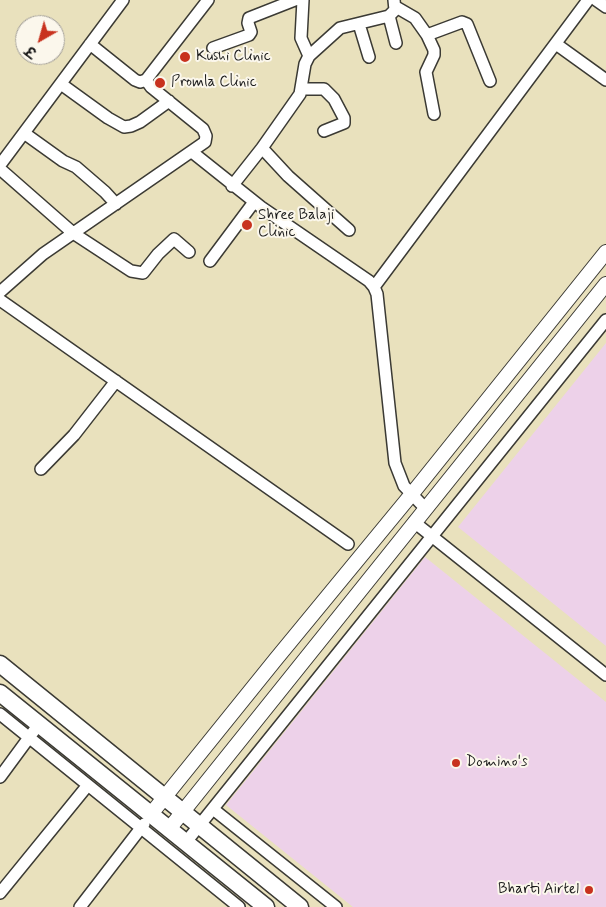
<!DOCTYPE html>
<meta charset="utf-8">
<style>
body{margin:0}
#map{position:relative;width:606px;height:907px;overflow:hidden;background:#e9e1bd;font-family:Mynerve,"Playpen Sans Deva",sans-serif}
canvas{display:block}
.north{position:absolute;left:15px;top:15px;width:50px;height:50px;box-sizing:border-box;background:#fbf7ec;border:1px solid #a29f99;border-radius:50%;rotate:218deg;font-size:14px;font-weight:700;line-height:20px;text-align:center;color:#1c1c1c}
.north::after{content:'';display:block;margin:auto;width:18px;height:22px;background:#c8321e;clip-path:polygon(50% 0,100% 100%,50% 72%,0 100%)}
</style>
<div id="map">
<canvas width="606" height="907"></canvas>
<div class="north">उ</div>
</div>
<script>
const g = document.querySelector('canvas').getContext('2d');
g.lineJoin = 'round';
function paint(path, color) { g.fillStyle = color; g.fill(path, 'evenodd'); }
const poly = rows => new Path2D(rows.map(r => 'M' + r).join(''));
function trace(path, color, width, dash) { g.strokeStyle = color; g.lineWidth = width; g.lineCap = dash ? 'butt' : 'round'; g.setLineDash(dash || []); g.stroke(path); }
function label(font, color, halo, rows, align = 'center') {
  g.font = font + ' Mynerve,sans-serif'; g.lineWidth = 4; g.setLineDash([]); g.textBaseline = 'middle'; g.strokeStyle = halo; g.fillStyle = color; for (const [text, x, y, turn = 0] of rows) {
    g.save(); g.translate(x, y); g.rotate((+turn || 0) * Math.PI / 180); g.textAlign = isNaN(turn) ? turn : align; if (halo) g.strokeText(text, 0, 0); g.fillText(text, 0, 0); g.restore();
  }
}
const built = poly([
 [606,343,606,646,458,527],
 [425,557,606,702,606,907,353,907,226,805]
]);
const minor = poly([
 [303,0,301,38,309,56],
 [596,0,606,7],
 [396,7,415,18,427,35,434,50,434,55,426,72,434,114],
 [389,16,396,43],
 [359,24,369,57],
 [427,35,462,22,467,24,490,81],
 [90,44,135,80,140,82,146,80],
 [556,44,606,80],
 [213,48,249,35,251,32,248,23,249,18,295,0],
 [61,84,108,118,124,127,131,126,140,122,169,101],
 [302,89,324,89,334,99,344,118,344,123,324,131],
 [24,133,63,161,76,167,105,192,116,204],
 [262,148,288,176,349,230],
 [192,152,261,207,369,281,374,287,377,294,395,463,404,486,425,508],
 [0,165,123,0],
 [0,169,73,233,131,271,143,273,158,254,174,239,189,252],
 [232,186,262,148,300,94,305,64,309,56,340,28,389,16,395,10,394,0],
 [210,261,254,202],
 [374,287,588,0],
 [0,292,43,254,205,142,206,136,203,129,151,87,146,80,208,0],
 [0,300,348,544],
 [41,469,74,435,116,381],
 [414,522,606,675],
 [0,714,239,907],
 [0,777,39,724],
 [213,809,336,907],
 [186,842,606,320],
 [0,893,88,785],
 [80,907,144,824]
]);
const tertiary = poly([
 [151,814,276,659,411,495,606,252],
 [169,829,606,284]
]);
const secondary = poly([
 [0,664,300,907],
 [0,693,266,907]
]);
const markers = [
 [185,57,6,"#c8321e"],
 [160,83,6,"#c8321e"],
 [247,225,6,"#c8321e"],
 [456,763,5,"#c8321e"],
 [589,890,5,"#c8321e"]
];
const poiNames = [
 ["Kushi Clinic",196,57],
 ["Promla Clinic",171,83],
 ["Shree Balaji",258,216],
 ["Clinic",258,233],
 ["Domino's",466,763],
 ["Bharti Airtel",579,890,"right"]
];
paint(built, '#edd1e9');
trace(minor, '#3b3a34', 14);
trace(tertiary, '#3b3a34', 16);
trace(secondary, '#3b3a34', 19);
trace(minor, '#fff', 11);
trace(tertiary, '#fff', 14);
trace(secondary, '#fff', 16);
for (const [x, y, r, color] of markers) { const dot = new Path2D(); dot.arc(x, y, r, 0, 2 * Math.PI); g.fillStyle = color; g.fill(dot); trace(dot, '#fbf7ec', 2); }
label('15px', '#1c1c1c', '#fbf7ec', poiNames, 'left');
</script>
